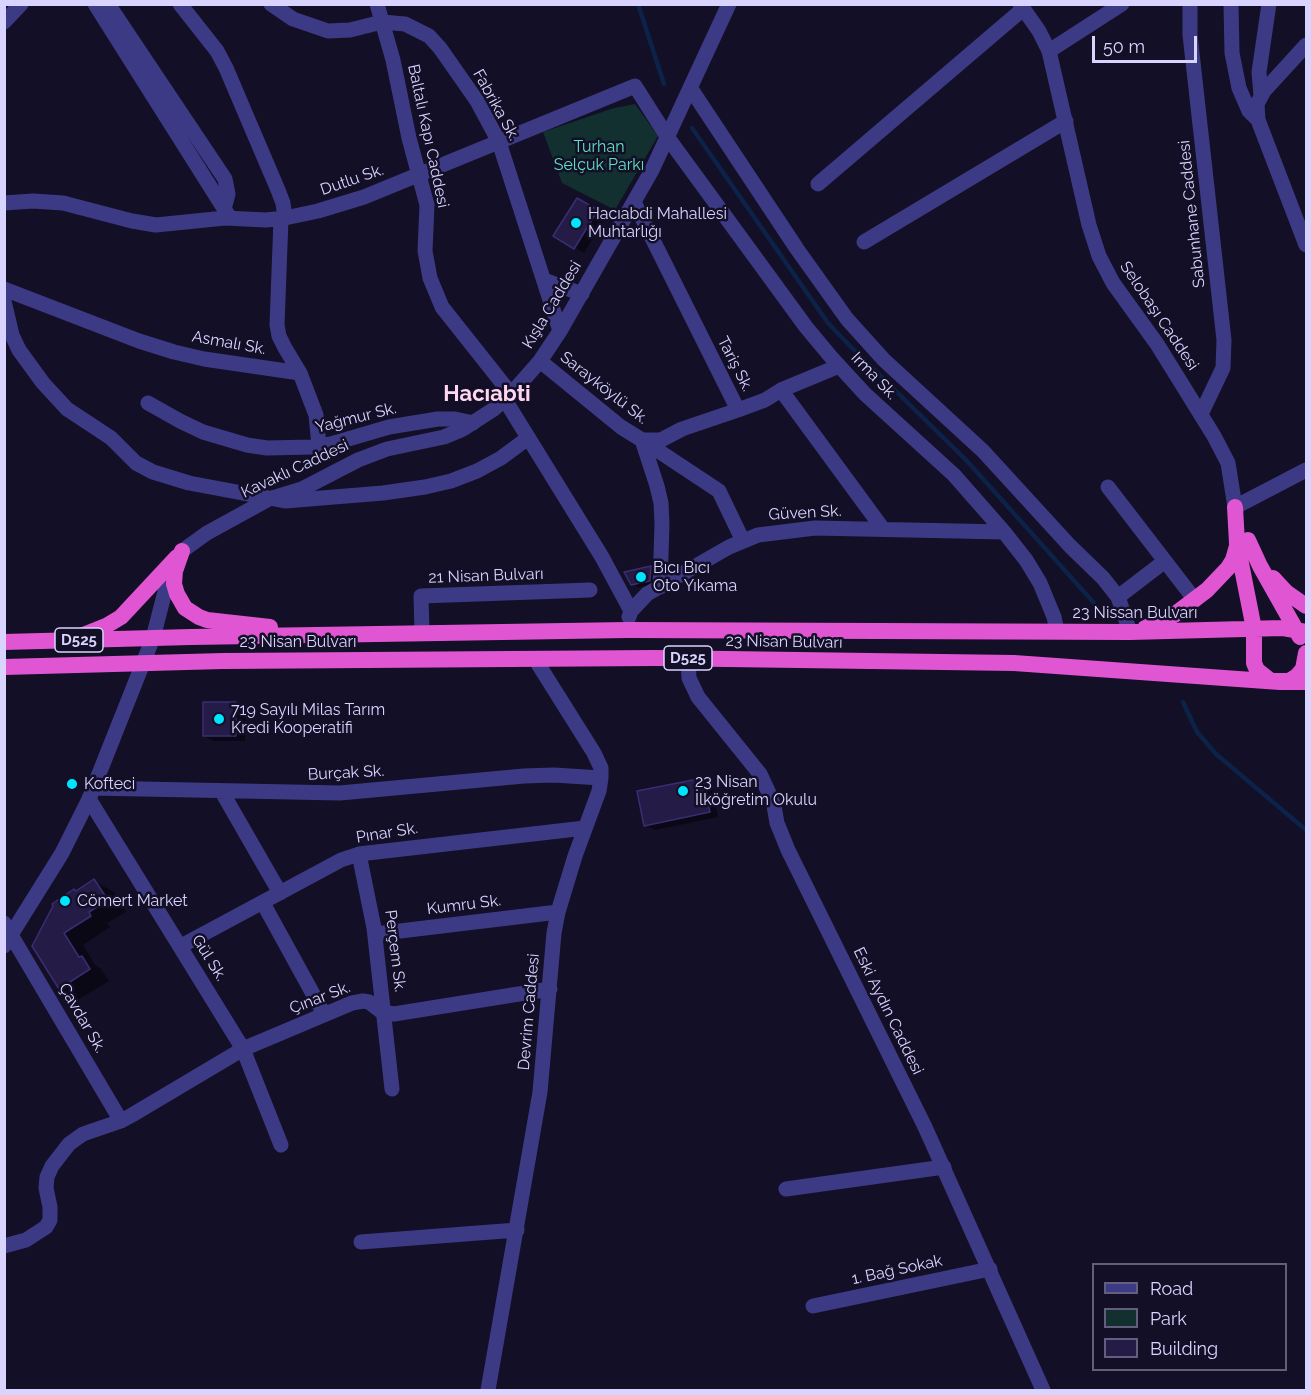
<!DOCTYPE html>
<meta charset="utf-8">
<style>
body{margin:0}
#map{position:relative;width:1311px;height:1395px;overflow:hidden;background:#130f26;font-family:Raleway,sans-serif}
canvas{display:block}
.frame{position:absolute;inset:0;border:6px solid #d9d4ff;pointer-events:none}
.legend{position:absolute;left:1092px;top:1263px;width:195px;height:108px;box-sizing:border-box;background:#130f26;border:2px solid #625e7d;margin:0;padding:8px 10px;list-style:none;font-size:18px;color:#d9d4ff}
.legend li{display:flex;align-items:center;gap:12px;height:30px}
.legend b{width:30px;border:2px solid #625e7d}
.scale{position:absolute;left:1092px;top:36px;width:105px;height:27px;box-sizing:border-box;border:3px solid #d9d4ff;border-top:0;padding-left:8px;font-size:18px;line-height:21px;white-space:nowrap;color:#d9d4ff;-webkit-text-stroke:4px #130f26;paint-order:stroke}
</style>
<div id="map">
<canvas width="1311" height="1395"></canvas>
<div class="frame"></div>
<ul class="legend">
<li><b style="height:8px;background:#3d3a85"></b>Road</li>
<li><b style="height:16px;background:#12302f"></b>Park</li>
<li><b style="height:16px;background:#241b47"></b>Building</li>
</ul>
<div class="scale">50 m</div>
</div>
<script>
const g = document.querySelector('canvas').getContext('2d');
g.lineJoin = 'round';
function paint(path, color) { g.fillStyle = color; g.fill(path, 'evenodd'); }
const poly = rows => new Path2D(rows.map(r => 'M' + r).join(''));
function trace(path, color, width, dash) { g.strokeStyle = color; g.lineWidth = width; g.lineCap = dash ? 'butt' : 'round'; g.setLineDash(dash || []); g.stroke(path); }
function label(font, color, halo, rows, align = 'center') {
  g.font = font + ' Raleway,sans-serif'; g.lineWidth = 5; g.setLineDash([]); g.textBaseline = 'middle'; g.strokeStyle = halo; g.fillStyle = color; for (const [text, x, y, turn = 0] of rows) {
    g.save(); g.translate(x, y); g.rotate((+turn || 0) * Math.PI / 180); g.textAlign = isNaN(turn) ? turn : align; if (halo) g.strokeText(text, 0, 0); g.fillText(text, 0, 0); g.restore();
  }
}
const green = poly([
 [635,104,658,136,615,210,562,183,543,132,614,108]
]);
const shadow = poly([
 [578,200,606,217,584,253,555,236],
 [651,568,656,571,656,584,638,587,632,584],
 [236,703,245,709,245,741,214,741,204,736],
 [703,779,712,785,718,817,655,830,645,825],
 [94,881,114,892,126,912,107,923,110,927,83,945,95,965,101,969,109,981,79,999,60,988,33,946,77,892]
]);
const stream = poly([
 [638,4,664,84],
 [692,128,828,323,850,346,967,461,1094,603],
 [1183,702,1197,732,1216,754,1306,830]
]);
const building = poly([
 [577,198,598,210,574,249,553,236,577,198],
 [651,566,650,581,631,585,624,572,651,566],
 [203,702,236,702,236,736,203,736,203,702],
 [703,778,710,812,644,826,637,791,703,778],
 [94,879,108,900,89,912,91,916,64,933,79,957,82,956,90,969,59,989,32,946,53,906,52,904,74,889,76,891,94,879]
]);
const minor = poly([
 [95,4,230,218],
 [108,4,225,179,228,194,224,209],
 [180,4,217,51,226,68,278,190,283,203,285,218],
 [271,4,293,19,328,31,350,30,382,22,405,24,429,36,440,48,477,101,499,142,560,331],
 [377,4,393,60,409,138,427,205,425,251,430,278,442,307,511,394,540,361,560,331,652,170,729,4],
 [1190,4,1190,35,1224,340,1223,368,1201,414],
 [1231,4,1232,53,1239,88,1249,111,1258,120,1306,245],
 [1049,51,1122,4],
 [691,89,797,249,847,319,884,360,983,451,1070,546,1103,578,1118,597,1130,632],
 [1261,96,1259,72,1269,4],
 [1258,120,1257,104,1264,91,1306,45],
 [818,184,1023,9],
 [634,202,738,410,765,400,781,390,883,529],
 [4,203,33,201,63,203,132,221,156,225,225,218,266,220,285,218,318,211,364,197,635,86,668,138,806,327,831,357,865,394,954,475,1004,532,1026,560,1040,583,1054,617,1057,631],
 [864,242,1066,121],
 [544,280,582,294],
 [4,289,139,341,174,352,204,359,300,373,285,348,279,336,277,325,281,219],
 [4,301,12,335,19,350,43,383,67,409,111,438,136,463,153,472,189,483,285,501,383,493,425,487,451,481,477,471,501,458,528,438],
 [540,361,621,427,642,440,657,486,661,503,662,524,660,587],
 [300,373,316,415,319,446],
 [781,390,839,366],
 [505,400,602,557,631,611,629,617],
 [148,403,180,421,203,432,247,445,267,448,312,447,331,444,389,427,438,419,455,419,473,423],
 [642,440,719,491,743,541],
 [642,440,661,440,682,429,738,410],
 [1108,487,1195,600],
 [1235,507,1306,470],
 [1118,597,1165,561],
 [631,611,647,594,729,547,758,535,815,528,1004,532],
 [422,633,421,596,590,590],
 [93,788,340,793,524,776,554,775,601,778],
 [222,792,280,893],
 [89,799,243,1049,281,1145],
 [359,854,374,928,392,1089],
 [263,903,324,1014],
 [4,923,121,1121],
 [375,934,558,912],
 [181,946,341,860,359,854,585,828],
 [786,1189,944,1167],
 [361,1242,517,1230],
 [4,1246,26,1240,46,1227,50,1220,50,1207,46,1188,47,1177,52,1166,69,1144,83,1134,121,1121,132,1115,243,1049,352,1003,363,1001,369,1002,382,1012,394,1014,550,989],
 [813,1306,990,1269],
 [488,1390,540,1092,554,933,558,912,575,856,599,791,601,778,601,768,594,753,535,659]
]);
const tertiary = poly([
 [1020,4,1039,31,1049,51,1089,225,1099,256,1113,283,1157,344,1214,436,1228,463,1235,507],
 [4,22,21,4],
 [688,658,689,678,698,697,760,774,768,791,774,806,777,823,788,850,925,1127,1043,1390],
 [4,946,62,853,89,799,153,638,171,568,182,551,207,533,269,499,302,489,358,460,387,449,444,437,463,429,494,409,511,394]
]);
const trunk = poly([
 [1235,507,1237,543,1254,629,1254,663,1257,670,1271,681,1289,681,1297,676,1303,669,1306,653],
 [1248,540,1260,566,1300,637],
 [182,551,175,571,174,584,177,594,185,608,199,617,207,620,270,627],
 [1273,578,1286,592,1306,606],
 [1145,628,1174,615,1207,590,1228,568,1233,560,1237,546],
 [81,636,106,626,121,617,177,557],
 [4,642,191,637,627,630,1130,632,1283,628,1306,632],
 [4,667,223,661,655,658,1014,663,1280,682,1306,682]
]);
const markers = [
 [576,223,6,"#00e5ff"],
 [641,577,6,"#00e5ff"],
 [219,719,6,"#00e5ff"],
 [72,784,6,"#00e5ff"],
 [683,791,6,"#00e5ff"],
 [65,901,6,"#00e5ff"]
];
const shields = [
 [79,640,48],
 [688,658,48]
];
const shieldNames = [
 ["D525",79,640],
 ["D525",688,658]
];
const streetNames = [
 ["Fabrika Sk.",496,105,61],
 ["Baltalı Kapı Caddesi",428,136,78],
 ["Dutlu Sk.",352,180,-19],
 ["Sabunhane Caddesi",1192,214,-96],
 ["Kışla Caddesi",552,305,-59],
 ["Selobaşı Caddesi",1159,316,56],
 ["Asmalı Sk.",229,343,10],
 ["Tariş Sk.",735,364,63],
 ["Irma Sk.",874,376,46],
 ["Sarayköylü Sk.",604,388,38],
 ["Yağmur Sk.",356,418,-14],
 ["Kavaklı Caddesi",295,469,-25],
 ["Güven Sk.",805,513,-3],
 ["21 Nisan Bulvarı",486,576,-2],
 ["23 Nissan Bulvarı",1135,613],
 ["23 Nisan Bulvarı",298,642],
 ["23 Nisan Bulvarı",784,642,1],
 ["Burçak Sk.",346,773,-3],
 ["Pınar Sk.",387,833,-9],
 ["Kumru Sk.",464,905,-7],
 ["Perçem Sk.",395,951,83],
 ["Gül Sk.",209,958,58],
 ["Çınar Sk.",320,998,-21],
 ["Eski Aydın Caddesi",888,1011,64],
 ["Devrim Caddesi",529,1012,-85],
 ["Çavdar Sk.",82,1018,60],
 ["1. Bağ Sokak",897,1270,-12]
];
const parkNames = [
 ["Turhan",599,147],
 ["Selçuk Parkı",599,165]
];
const poiNames = [
 ["Hacıabdi Mahallesi",588,214],
 ["Muhtarlığı",588,232],
 ["Bıcı Bıcı",653,568],
 ["Oto Yıkama",653,586],
 ["719 Sayılı Milas Tarım",231,710],
 ["Kredi Kooperatifi",231,728],
 ["23 Nisan",695,782],
 ["İlköğretim Okulu",695,800],
 ["Kofteci",84,784],
 ["Cömert Market",77,901]
];
const districtNames = [
 ["Hacıabti",487,394]
];
paint(green, '#12302f');
paint(shadow, '#0007');
trace(stream, '#0c2248', 4.5);
paint(building, '#241b47');
trace(building, '#3b2d73', 1.5);
trace(minor, '#3d3a85', 15);
trace(tertiary, '#3d3a85', 15);
trace(trunk, '#e055d1', 16);
for (const [x, y, r, color] of markers) { const dot = new Path2D(); dot.arc(x, y, r, 0, 2 * Math.PI); g.fillStyle = color; g.fill(dot); trace(dot, '#130f26', 2); }
for (const [x, y, w] of shields) { const box = new Path2D(); box.roundRect(x - w / 2, y - 12, w, 24, 4.5); g.fillStyle = '#130f26'; g.fill(box); trace(box, '#d9d4ff', 1.5); }
label('bold 15px', '#d9d4ff', null, shieldNames);
label('16px', '#d9d4ff', '#130f26', streetNames);
label('16px', '#5fe0c0', '#130f26', parkNames);
label('16px', '#d9d4ff', '#130f26', poiNames, 'left');
label('bold 22px', '#ffd6f0', '#130f26', districtNames);
</script>
